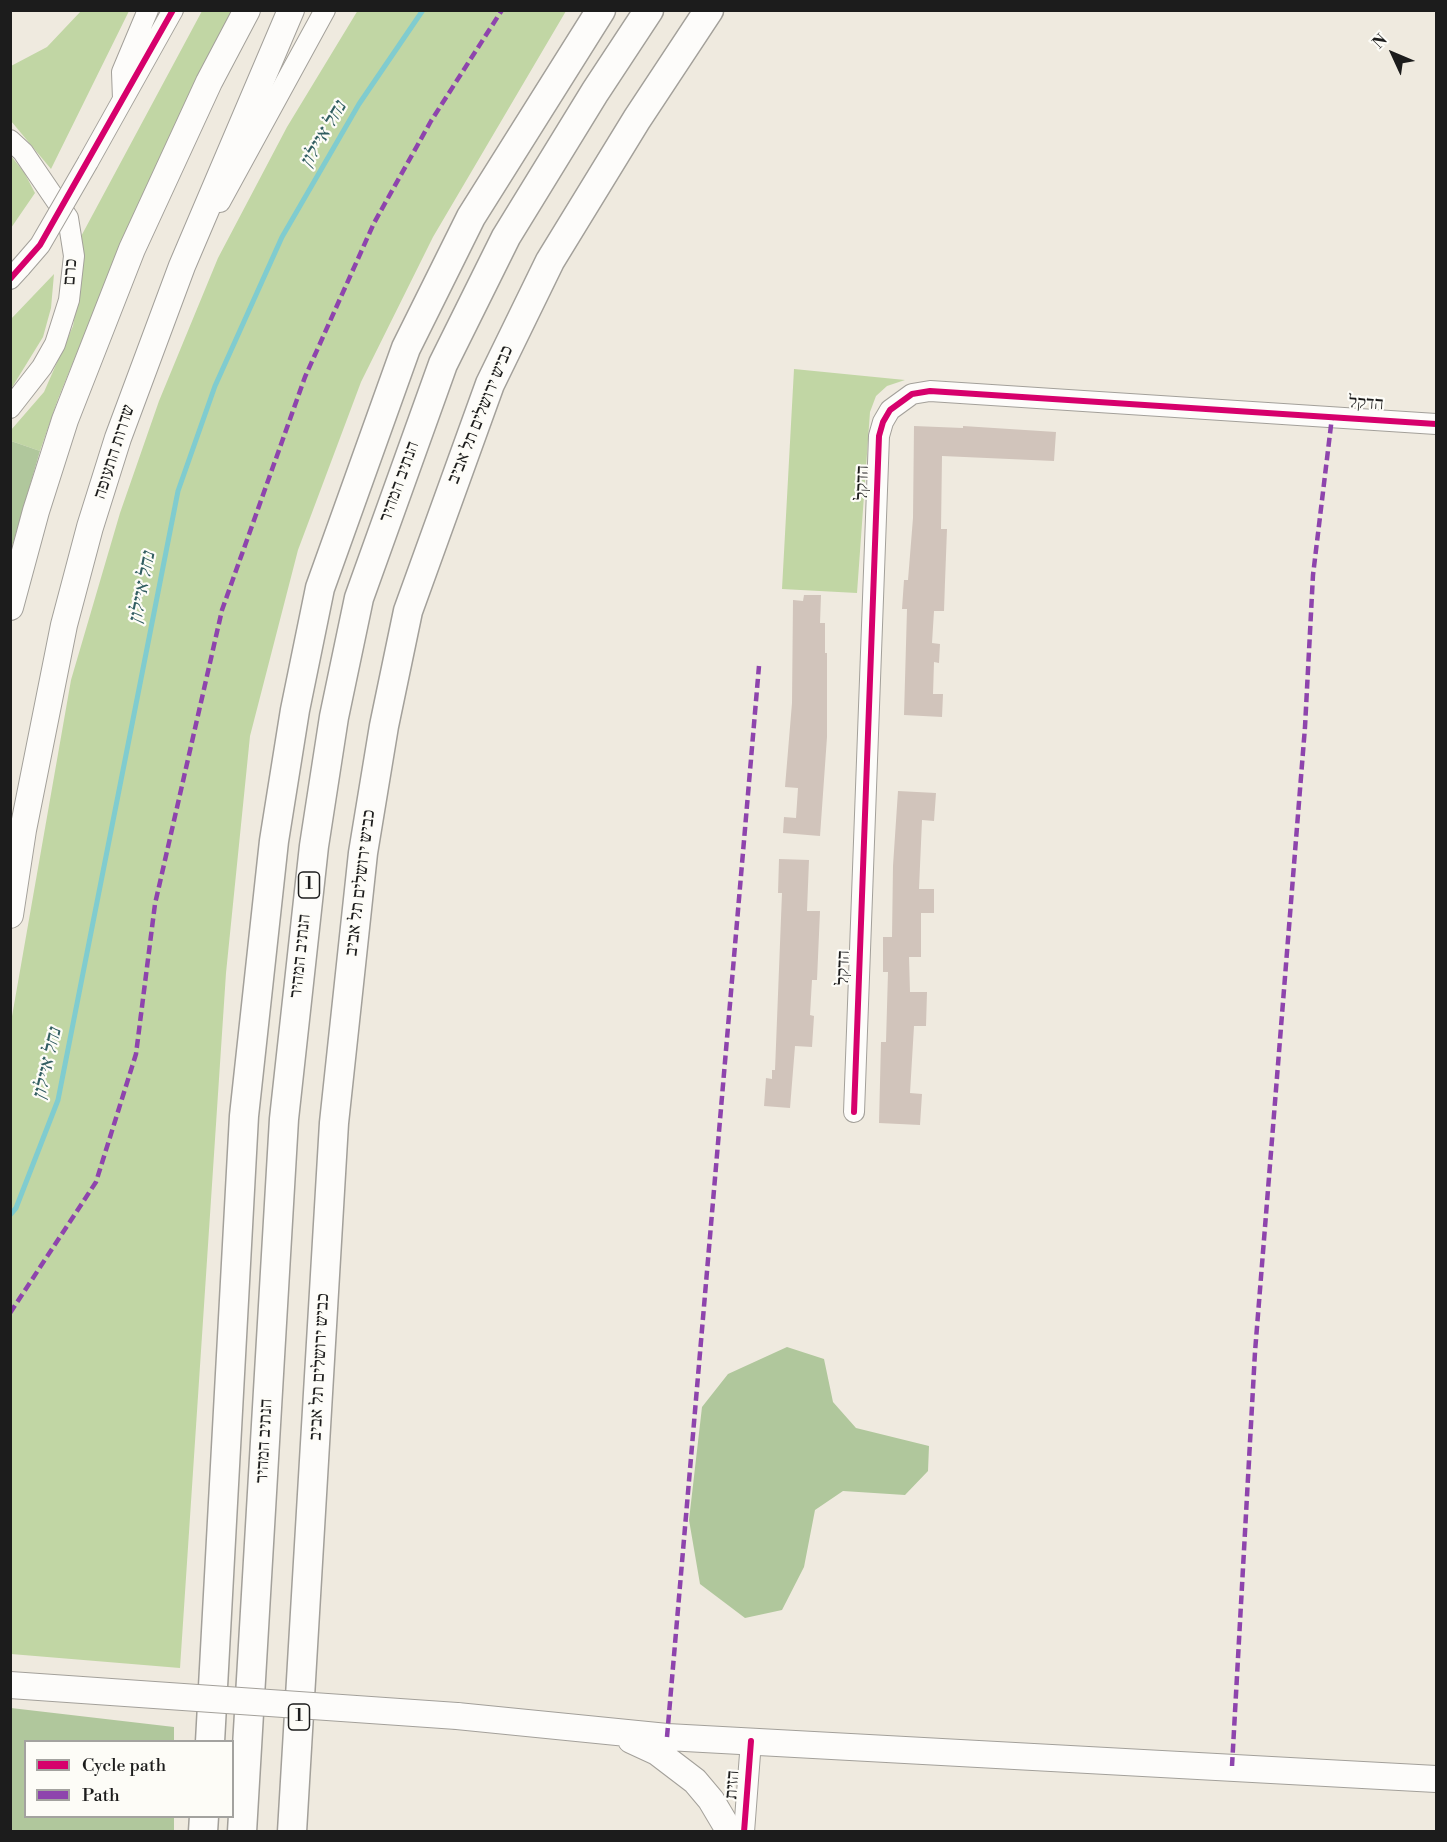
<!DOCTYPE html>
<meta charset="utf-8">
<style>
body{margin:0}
#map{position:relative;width:1447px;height:1842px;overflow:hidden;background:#efeadf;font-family:"Libre Bodoni",serif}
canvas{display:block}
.frame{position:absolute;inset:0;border:12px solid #1c1c1c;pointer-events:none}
.legend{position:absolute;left:24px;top:1740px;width:210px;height:78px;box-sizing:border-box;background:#fdfcf7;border:2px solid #a3a29f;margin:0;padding:8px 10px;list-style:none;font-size:18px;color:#1c1c1c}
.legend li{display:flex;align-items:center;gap:12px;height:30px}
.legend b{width:30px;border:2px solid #a3a29f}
.north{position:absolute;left:1363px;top:24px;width:60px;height:60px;-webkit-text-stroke:4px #fdfcf7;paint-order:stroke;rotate:314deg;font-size:16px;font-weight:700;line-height:24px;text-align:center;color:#1c1c1c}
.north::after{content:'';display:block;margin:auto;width:21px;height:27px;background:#1c1c1c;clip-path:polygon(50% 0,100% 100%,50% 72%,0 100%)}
</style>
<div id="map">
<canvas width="1447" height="1842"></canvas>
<div class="frame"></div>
<ul class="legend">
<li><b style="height:8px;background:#d6006c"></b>Cycle path</li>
<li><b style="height:8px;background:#8e44ad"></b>Path</li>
</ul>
<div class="north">N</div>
</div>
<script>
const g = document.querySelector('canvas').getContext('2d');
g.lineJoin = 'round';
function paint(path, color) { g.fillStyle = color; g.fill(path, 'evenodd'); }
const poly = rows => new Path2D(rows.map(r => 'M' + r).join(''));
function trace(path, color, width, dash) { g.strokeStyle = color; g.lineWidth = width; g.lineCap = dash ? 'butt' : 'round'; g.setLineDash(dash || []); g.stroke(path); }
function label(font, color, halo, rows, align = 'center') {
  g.font = font + ' "Libre Bodoni","Frank Ruhl Libre",serif'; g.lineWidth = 4.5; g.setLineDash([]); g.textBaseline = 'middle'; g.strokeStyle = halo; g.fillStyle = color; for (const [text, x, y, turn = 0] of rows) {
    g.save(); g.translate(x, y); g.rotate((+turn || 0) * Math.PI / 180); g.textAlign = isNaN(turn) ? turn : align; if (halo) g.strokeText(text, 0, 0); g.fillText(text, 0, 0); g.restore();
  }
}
const green = poly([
 [358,10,566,11,433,237,361,382,298,550,250,736,226,973,180,1668,11,1654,11,1022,71,680,120,513,159,401,218,258,287,127],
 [81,11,129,11,51,169,11,121,11,66,47,47],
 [202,11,233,11,131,220,58,399,40,451,11,441,11,430,44,392,73,326,81,281,78,242],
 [11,156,24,172,35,193,11,228],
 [54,274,51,308,43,337,11,389,11,319],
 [794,369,905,380,887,386,876,396,870,412,857,593,782,589]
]);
const forest = poly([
 [11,441,40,451,11,550,10,441],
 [787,1347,824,1359,833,1402,856,1428,929,1446,928,1471,905,1495,843,1491,815,1510,804,1567,782,1610,745,1618,700,1584,689,1520,702,1407,728,1374],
 [11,1708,174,1727,174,1741,26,1742,26,1816,174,1817,174,1831,11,1831]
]);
const stream = poly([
 [10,1215,16,1208,58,1100,178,491,215,386,282,237,359,104,423,10]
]);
const building = poly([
 [914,426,963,428,963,426,1056,432,1054,461,942,456,941,529,947,529,945,582,944,611,934,611,932,643,940,644,939,663,934,662,933,694,943,694,942,717,904,715,907,609,902,609,904,580,908,580,913,518],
 [804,595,821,595,820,623,825,623,825,653,827,653,827,737,820,836,783,833,784,817,796,818,798,788,785,787,792,703,793,600,803,601],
 [898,791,936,793,934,821,922,820,919,889,934,889,934,913,921,913,921,957,909,957,910,992,927,992,926,1026,914,1026,910,1093,922,1094,920,1125,879,1123,881,1042,886,1042,888,972,883,972,883,937,892,937,893,866],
 [779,859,809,860,807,911,820,911,817,980,812,980,810,1015,814,1016,812,1047,795,1046,790,1108,764,1106,766,1078,772,1079,772,1070,775,1070,782,893,778,893]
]);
const minor = poly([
 [123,99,122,72,148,10],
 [10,140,23,152,68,218,74,256,69,300,55,344,42,367,10,408],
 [88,162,173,10],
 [220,202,325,10],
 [10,279,21,267],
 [854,1112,879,436,883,422,890,410,912,394,930,391,1436,424],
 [744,1832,751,1741]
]);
const major = poly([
 [10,607,36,511,65,420,132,249,209,82,247,10],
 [10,915,23,830,64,625,90,527,118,438,182,266,291,10],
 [457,1716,667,1737,1436,1779],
 [631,1740,657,1752,695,1781,711,1800,730,1832]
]);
const highway = poly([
 [210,1742,244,1116,274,841,295,710,320,588,406,348,471,217,601,10],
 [203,1832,204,1816],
 [242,1832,284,1119,314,846,334,717,359,598,443,364,506,237,595,92,649,10],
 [292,1832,334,1123,363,853,384,726,408,611,490,384,550,261,637,119,709,10]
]);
const minorBridge = poly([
 [21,267,40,245,88,162]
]);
const majorBridge = poly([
 [10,1685,457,1716]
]);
const quiet = poly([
 [10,1313,96,1182,136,1054,155,904,222,610,305,377,374,223,431,121,502,10],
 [667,1737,759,666],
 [1232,1766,1255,1352,1305,727,1313,575,1332,417]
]);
const cycleway = poly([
 [10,279,40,245,173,10],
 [854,1112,879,436,883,422,890,410,912,394,930,391,1436,424],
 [744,1832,751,1741]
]);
const shields = [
 [309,885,21],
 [299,1717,21]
];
const shieldNames = [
 ["1",309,885],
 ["1",299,1717]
];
const streetNames = [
 ["כרם",71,272,-86],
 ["הדקל",1366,404,4],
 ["כביש ירושלים תל אביב",481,415,-68],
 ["שדרות התעופה",115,452,-72],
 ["הנתיב המהיר",400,482,-70],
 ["הדקל",863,483,-88],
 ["כביש ירושלים תל אביב",361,883,-83],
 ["הנתיב המהיר",301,956,-84],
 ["הדקל",844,968,-88],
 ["כביש ירושלים תל אביב",320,1367,-87],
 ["הנתיב המהיר",265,1441,-87],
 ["הזית",733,1785,-86]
];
const waterNames = [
 ["נחל איילון",324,135,-60],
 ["נחל איילון",143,588,-79],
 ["נחל איילון",48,1064,-77]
];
paint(green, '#c1d6a4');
paint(forest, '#b0c79c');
trace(stream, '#80cccf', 5);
paint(building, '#d1c4bb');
trace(minor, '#a3a09a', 22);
trace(major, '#a3a09a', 28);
trace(highway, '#a3a09a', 31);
trace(minor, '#fdfcfa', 20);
trace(major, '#fdfcfa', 26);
trace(highway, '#fdfcfa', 28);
trace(minorBridge, '#a3a09a', 22, []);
trace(majorBridge, '#a3a09a', 28, []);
trace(minorBridge, '#fdfcfa', 20);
trace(majorBridge, '#fdfcfa', 26);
trace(quiet, '#8e44ad', 4.5, [9, 4.5]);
trace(cycleway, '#d6006c', 6);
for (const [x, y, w] of shields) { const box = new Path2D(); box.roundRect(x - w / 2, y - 13, w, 26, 4.5); g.fillStyle = '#fdfcf7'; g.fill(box); trace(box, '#1c1c1c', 1.5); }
label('bold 16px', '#1c1c1c', null, shieldNames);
label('18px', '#1c1c1c', '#fdfcf7', streetNames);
label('italic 20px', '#315d61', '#fdfcf7', waterNames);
</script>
